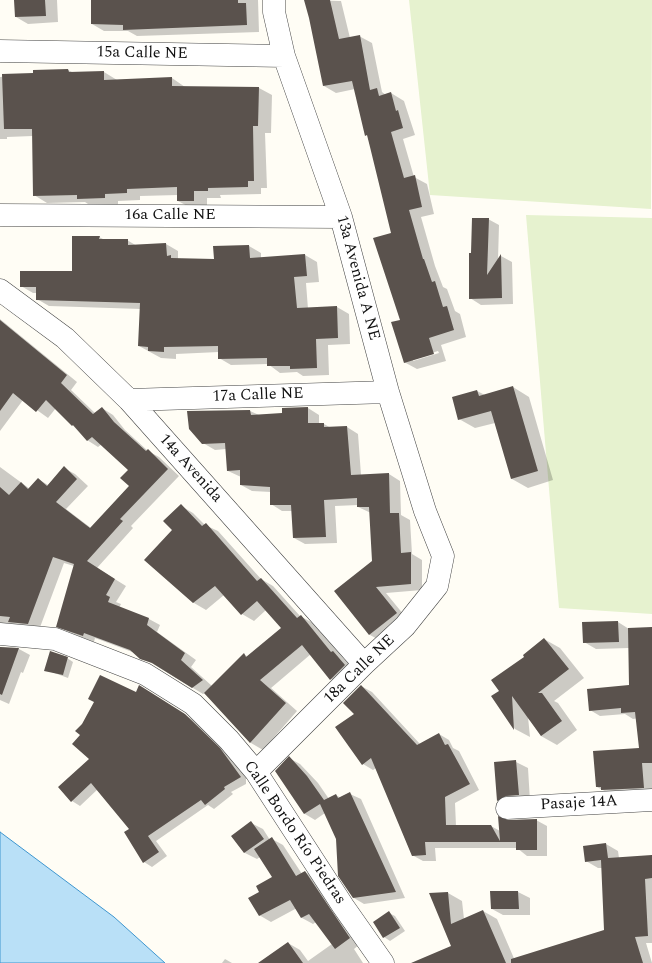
<!DOCTYPE html>
<meta charset="utf-8">
<style>
body{margin:0}
canvas{display:block;background:#fffdf5}
</style>
<canvas width="652" height="963"></canvas>
<script>
const g = document.querySelector('canvas').getContext('2d');
g.lineJoin = 'round';
function paint(path, color) { g.fillStyle = color; g.fill(path, 'evenodd'); }
const poly = rows => new Path2D(rows.map(r => 'M' + r).join(''));
function trace(path, color, width, dash) { g.strokeStyle = color; g.lineWidth = width; g.lineCap = dash ? 'butt' : 'round'; g.setLineDash(dash || []); g.stroke(path); }
function label(font, color, halo, rows, align = 'center') {
  g.font = font + ' Spectral,serif'; g.lineWidth = 4; g.setLineDash([]); g.textBaseline = 'middle'; g.strokeStyle = halo; g.fillStyle = color; for (const [text, x, y, turn = 0] of rows) {
    g.save(); g.translate(x, y); g.rotate((+turn || 0) * Math.PI / 180); g.textAlign = isNaN(turn) ? turn : align; if (halo) g.strokeText(text, 0, 0); g.fillText(text, 0, 0); g.restore();
  }
}
const pitch = poly([
 [409,0,652,0,651,209,430,195],
 [526,215,652,218,652,614,559,608]
]);
const water = poly([
 [0,832,114,917,165,963,0,963,0,832]
]);
const shadow = poly([
 [15,0,57,0,58,22,28,24,16,17],
 [92,0,258,0,259,32,137,36,128,31,104,31,92,24],
 [305,0,341,1,350,38,359,36,372,43,382,92,386,95,391,93,404,101,415,135,403,139,414,177,427,184,434,214,421,217,435,266,443,287,447,289,455,311,460,314,466,337,441,345,446,361,417,369,404,362,392,234,371,147,355,89,336,93,324,86,310,18],
 [438,351,439,353,413,361,413,359],
 [68,70,74,73,104,72,117,80,172,78,185,87,259,88,272,95,271,133,265,133,267,188,261,188,261,194,220,195,221,198,207,198,207,208,191,208,178,201,178,195,140,196,140,200,118,201,118,205,91,206,85,202,47,203,34,195,33,136,7,137,7,139,0,139,0,77,34,74,34,71],
 [488,219,499,225,498,260,501,256,512,262,513,304,481,305,470,298,472,254],
 [99,237,105,240,127,240,137,246,166,244,178,251,178,260,215,260,214,247,249,246,261,253,261,258,305,255,317,262,319,282,306,283,308,309,337,307,349,314,350,344,328,345,329,375,303,376,297,372,280,373,268,364,231,365,219,358,219,352,176,354,176,359,161,358,139,346,141,309,49,306,37,299,37,293,33,293,21,286,73,272],
 [0,319,77,382,71,390,96,414,102,408,113,415,125,430,148,451,159,457,179,476,131,526,133,528,97,568,126,586,116,602,121,604,119,608,149,619,160,625,157,632,196,660,191,667,212,686,244,654,248,657,282,628,266,610,254,621,242,614,224,595,206,610,194,603,145,560,173,530,181,506,193,513,205,525,218,531,261,579,273,586,300,616,313,623,356,673,343,686,331,679,311,654,271,688,297,711,263,750,251,743,205,693,203,694,135,653,95,638,94,642,69,632,58,626,74,566,64,563,39,630,0,635,0,467,30,489,38,479,48,485,64,468,75,474,88,486,66,509,91,528,130,485,129,469,102,444,98,447,87,440,56,408,48,418,23,400,0,431],
 [513,387,529,397,553,480,528,488,512,479,495,423,475,428,459,419,477,391,485,395],
 [308,408,319,415,319,424,324,424,331,428,347,427,358,434,361,475,389,474,400,481,401,515,410,520,412,554,422,560,422,590,386,593,408,620,381,641,370,635,335,591,373,562,371,513,358,507,358,505,335,506,337,543,305,544,294,538,292,511,282,511,271,504,271,492,252,491,241,485,241,477,228,471,226,449,215,450,203,443,188,412,250,411,259,415,283,414],
 [618,622,629,629,652,628,652,695,629,648,596,649,584,642],
 [544,639,560,648,584,678,554,701,558,703,577,730,557,745,541,736,528,717,530,737,515,729,493,697,501,691,526,657],
 [0,647,19,649,30,655,23,673,21,672,9,704,0,700],
 [67,658,73,662,68,678,46,670],
 [361,686,372,692,420,744,439,734,449,740,453,748,459,751,479,790,455,803,456,826,491,826,500,831,536,820,547,826,547,856,527,856,517,848,435,848,436,861,423,861,412,855,376,768,373,770,363,764,355,714],
 [636,686,648,717,633,719,625,714,600,716,590,710],
 [148,691,193,720,228,754,246,778,246,784,231,792,233,794,214,809,208,805,156,841,167,856,152,867,144,862,130,829,98,789,80,806,72,801,91,759,136,693],
 [652,755,652,794,614,796,597,787],
 [289,758,300,764,318,783,329,799,336,795,341,798,350,794,361,799,405,898,364,904,354,898,337,839,325,813,315,820,305,814,276,771],
 [516,762,528,768,530,801,509,807,498,800,495,763],
 [251,823,263,829,270,840,272,839,283,845,302,874,305,872,316,878,360,944,354,949,363,963,264,963,288,943,300,950,308,961,332,944,316,922,313,924,302,918,297,908,271,922,259,915,260,892,273,878,260,857,257,859,245,853,233,836],
 [606,844,618,851,619,858,652,856,652,943,646,943,652,963,525,963,605,931,602,868,598,868,586,861],
 [518,892,530,898,530,915,503,915,492,909],
 [448,893,462,901,464,919,483,911,497,919,516,963,436,963,452,946,430,894],
 [389,913,395,916,405,931,390,941,384,937],
 [225,959,232,963,222,963]
]);
const building = poly([
 [14,0,45,0,46,16,15,17],
 [91,0,238,0,238,3,246,3,247,25,123,30,123,25,91,24],
 [304,0,330,0,339,39,360,35,370,90,377,88,379,96,391,92,396,111,398,110,403,128,391,132,404,178,415,175,422,207,409,210,423,259,424,259,432,282,435,281,443,307,447,306,454,330,429,338,434,354,404,363,391,322,400,320,373,238,391,233,370,147,367,135,365,136,352,81,323,86,309,18],
 [68,69,69,72,104,71,104,80,172,77,172,86,259,87,258,126,253,126,254,181,248,181,248,187,208,188,208,191,194,191,194,201,177,201,177,187,127,189,127,193,105,194,105,198,77,199,77,195,33,196,32,129,4,129,2,74,33,73,33,70],
 [472,218,489,218,487,275,501,254,502,298,469,299,469,253,471,253],
 [72,236,100,236,99,239,128,239,128,245,166,243,167,256,171,255,171,258,214,259,213,246,249,245,250,258,305,254,307,276,294,277,297,308,337,306,338,338,316,339,317,368,290,369,290,366,267,366,267,358,218,359,218,346,164,347,164,352,148,351,148,347,138,346,140,303,36,300,36,287,20,287,20,271,72,271],
 [0,320,67,375,61,383,93,414,102,407,114,422,146,451,148,449,168,469,120,519,123,521,87,561,115,579,106,595,110,597,108,602,149,618,147,625,185,653,181,660,203,680,192,688,152,663,140,659,130,650,84,633,83,636,56,627,74,564,53,557,28,624,8,622,10,617,0,616,0,487,9,495,21,482,28,489,38,478,47,486,64,466,77,479,56,502,90,528,129,486,120,478,128,470,92,437,87,441,73,425,72,426,46,400,36,412,13,393,0,411],
 [513,386,538,471,511,479,491,411,458,420,452,397,477,390,479,396],
 [308,407,308,423,324,423,324,427,347,426,351,475,389,473,390,513,399,513,401,553,411,552,411,584,376,587,397,613,369,635,334,591,372,561,369,507,357,507,357,498,324,500,326,537,293,538,291,505,270,505,270,487,240,485,240,470,227,471,225,443,202,444,189,429,187,411,250,410,251,415,282,413,282,408],
 [181,504,202,526,206,523,257,581,261,578,297,618,301,615,331,652,333,651,345,665,330,680,302,645,260,680,286,703,250,743,204,693,244,653,246,657,281,628,257,601,241,615,215,586,193,603,144,560,172,530,163,521],
 [618,621,619,642,583,643,582,622],
 [652,627,652,763,642,763,644,788,601,790,601,787,596,787,593,751,639,748,635,712,621,713,621,708,589,711,587,689,629,685,628,628],
 [544,638,569,669,538,693,542,693,562,721,541,736,512,696,514,730,491,696,499,691,491,680,524,657,523,655],
 [0,647,19,648,2,695,0,694],
 [50,651,68,657,63,675,44,671],
 [100,675,136,692,139,685,185,714,220,748,241,777,224,787,225,789,205,805,201,800,148,836,159,852,143,863,124,832,129,829,91,783,71,802,58,787,89,759,72,744,80,735,75,731,82,724,94,702,88,699],
 [361,685,417,745,439,733,445,745,448,744,470,784,445,797,446,825,491,825,500,841,498,816,508,820,537,819,537,850,516,850,516,842,425,842,426,855,412,856,371,758,362,765,335,727,354,714,343,703],
 [289,756,307,776,324,800,336,794,338,798,350,792,396,892,353,898,338,876,336,839,320,804,304,814,275,771],
 [516,760,519,795,506,796,497,801,494,762],
 [251,821,264,839,244,853,231,836],
 [272,837,296,876,305,871,350,938,335,949,309,914,301,918,290,900,259,916,248,898,259,892,256,886,272,877,254,849],
 [606,843,608,858,652,855,652,878,645,879,648,936,635,937,643,963,511,963,511,959,604,930,601,860,585,862,583,846],
 [490,891,518,891,519,909,491,909],
 [448,892,451,924,483,910,506,963,411,963,451,946,429,893],
 [389,911,400,928,383,938,373,922],
 [288,942,303,963,258,963]
]);
const minor = poly([
 [0,51,284,56],
 [0,215,341,217],
 [0,290,65,338,129,400,364,664],
 [129,400,388,392],
 [0,634,55,639,145,674,193,704,229,740,256,772,343,906,383,963],
 [256,772,364,664,405,626,437,586,443,556,425,511,388,392,341,217,284,56,274,12,274,0],
 [507,808,652,800]
]);
const streetNames = [
 ["15a Calle NE",142,54,1],
 ["16a Calle NE",170,216],
 ["13a Avenida A NE",357,278,75],
 ["17a Calle NE",258,396,-2],
 ["14a Avenida",190,469,48],
 ["18a Calle NE",360,670,-44],
 ["Pasaje 14A",579,804,-3],
 ["Calle Bordo Río Piedras",294,833,56]
];
paint(pitch, '#e6f2cf');
paint(water, '#b9e0f7');
trace(water, '#3f96cf', 1);
paint(shadow, '#0003');
paint(building, '#5a524d');
trace(minor, '#444', 23);
trace(minor, '#fff', 22);
label('16px', '#111', '#fff', streetNames);
</script>
